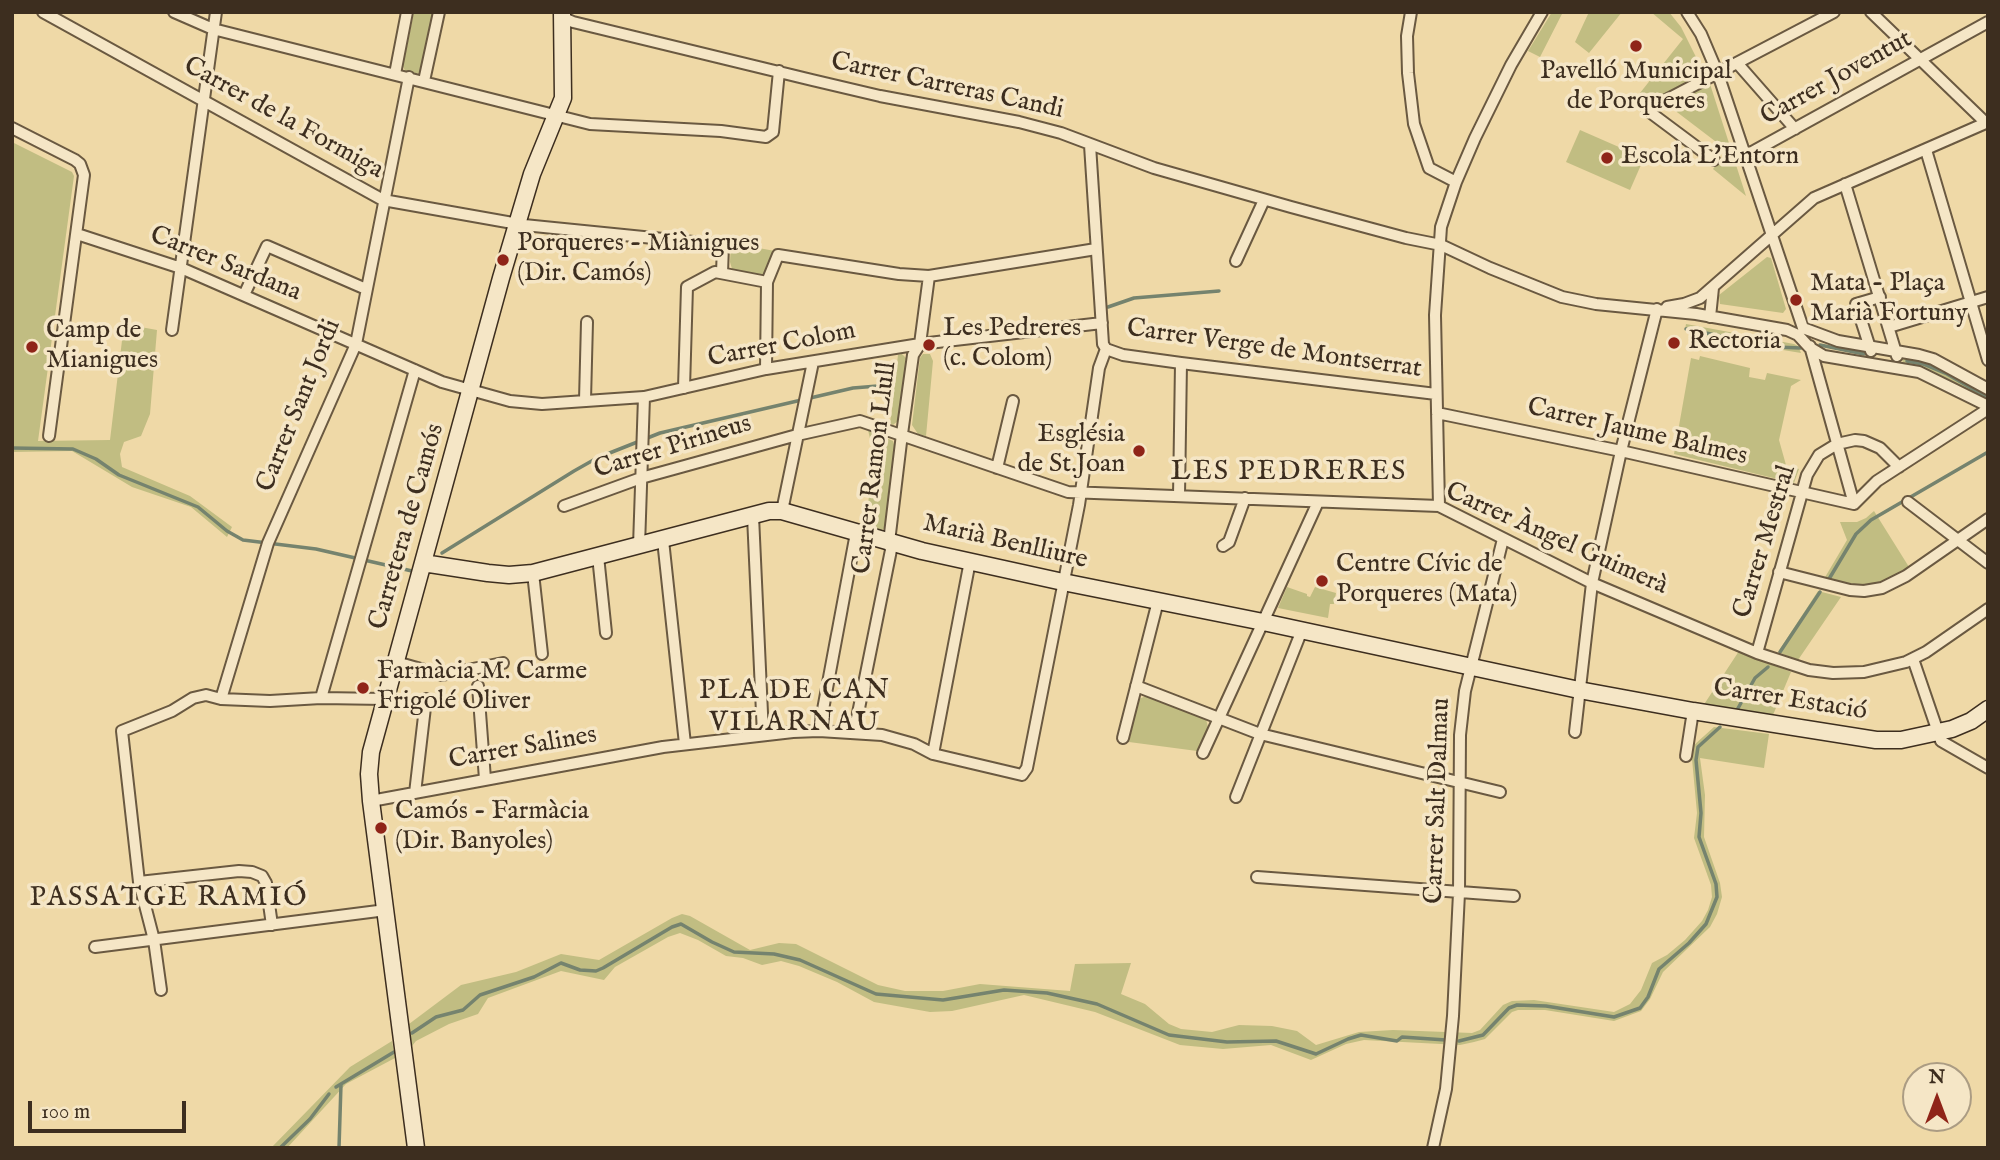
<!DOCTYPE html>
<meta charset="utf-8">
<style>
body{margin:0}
#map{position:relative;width:2000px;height:1160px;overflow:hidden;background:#efd9a7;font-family:"IM FELL English",serif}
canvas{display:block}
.frame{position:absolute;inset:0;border:14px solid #3d2e1f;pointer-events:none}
.north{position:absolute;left:1902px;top:1062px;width:70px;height:70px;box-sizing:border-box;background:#f5e6c6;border:2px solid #ab9c83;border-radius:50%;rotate:0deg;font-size:19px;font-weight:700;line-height:28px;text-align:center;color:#3d2e1f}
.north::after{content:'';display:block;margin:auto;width:24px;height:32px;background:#8f2418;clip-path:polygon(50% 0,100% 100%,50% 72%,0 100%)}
.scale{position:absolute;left:28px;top:1101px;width:158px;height:32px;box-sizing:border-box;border:4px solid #3d2e1f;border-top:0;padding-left:9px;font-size:21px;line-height:24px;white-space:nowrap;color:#3d2e1f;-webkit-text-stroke:5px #f5e6c6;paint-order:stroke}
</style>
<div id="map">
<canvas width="2000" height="1160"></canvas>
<div class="frame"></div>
<div class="north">N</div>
<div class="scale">100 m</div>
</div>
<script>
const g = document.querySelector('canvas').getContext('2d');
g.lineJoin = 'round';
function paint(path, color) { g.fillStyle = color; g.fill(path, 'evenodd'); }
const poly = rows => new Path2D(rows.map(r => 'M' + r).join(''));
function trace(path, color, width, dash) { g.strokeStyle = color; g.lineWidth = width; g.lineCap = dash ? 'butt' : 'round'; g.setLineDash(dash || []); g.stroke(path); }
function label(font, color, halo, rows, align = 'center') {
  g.font = font + ' "IM FELL English",serif'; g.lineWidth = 7; g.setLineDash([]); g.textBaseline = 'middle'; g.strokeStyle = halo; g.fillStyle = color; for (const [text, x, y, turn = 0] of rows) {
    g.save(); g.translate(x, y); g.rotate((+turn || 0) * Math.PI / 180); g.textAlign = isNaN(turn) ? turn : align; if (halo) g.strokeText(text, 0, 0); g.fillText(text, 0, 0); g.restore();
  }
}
const green = poly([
 [414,12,434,12,422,71,414,75,405,71,403,66],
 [1552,12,1563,12,1540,57,1528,51],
 [1589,12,1622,12,1589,53,1575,42],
 [1651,12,1669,12,1681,27,1704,73,1638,108,1632,103,1683,39],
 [1710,84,1746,196,1713,169,1728,151,1669,106],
 [1580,130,1644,158,1630,190,1566,162],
 [12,142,72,172,74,176,38,441,110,440,124,324,157,330,150,414,141,436,124,442,120,454,122,467,190,496,232,527,227,537,191,507,132,487,72,451,12,452],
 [731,243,775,251,764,273,759,276,732,269,730,262],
 [1767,257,1771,258,1786,309,1783,313,1720,304,1719,295],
 [1686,324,1794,344,1798,346,1801,353,1705,337,1685,330],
 [902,354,906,358,899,420,893,425,890,423,898,355],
 [923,354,930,354,933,361,926,436,918,434,912,425,920,358],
 [1700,356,1750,368,1749,377,1765,380,1767,373,1801,380,1791,386,1779,440,1786,465,1799,469,1794,483,1674,454,1691,358,1699,360],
 [1901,356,1926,361,1983,390,1988,395,1987,401,1904,366],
 [868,430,893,441,895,448,885,528,878,532,864,528,875,459],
 [1874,511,1909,567,1889,580,1875,584,1860,585,1824,579,1847,540,1840,522,1857,522,1866,518],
 [1287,587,1307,594,1307,596,1310,597,1315,587,1336,593,1334,604,1330,604,1328,618,1278,608],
 [1818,591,1841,597,1798,660,1778,652],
 [1739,651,1791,672,1773,715,1703,706],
 [1146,696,1206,719,1208,727,1197,751,1129,742,1139,699],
 [1714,727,1769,734,1764,768,1700,758,1705,795,1704,837,1720,883,1722,897,1717,914,1710,927,1663,972,1650,999,1641,1011,1614,1021,1545,1010,1518,1010,1512,1012,1485,1039,1474,1042,1460,1045,1364,1040,1346,1044,1311,1060,1271,1045,1223,1049,1180,1045,1095,1012,1024,995,952,1011,930,1012,874,1002,837,982,799,966,781,961,762,965,743,958,726,956,698,940,680,933,668,937,615,967,604,980,561,971,488,998,478,1014,449,1024,416,1041,412,1046,409,1024,461,985,516,972,561,954,599,960,672,918,682,914,690,916,750,950,779,943,796,944,878,985,905,991,943,991,980,984,1070,991,1075,964,1131,963,1121,994,1145,1004,1169,1024,1181,1029,1212,1032,1239,1025,1272,1026,1297,1031,1316,1045,1359,1032,1393,1030,1472,1033,1480,1030,1503,1005,1512,1001,1534,1000,1614,1012,1630,1004,1641,990,1652,963,1667,955,1685,940,1702,921,1708,910,1712,897,1711,885,1694,838,1697,813,1692,759,1694,745],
 [392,1041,395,1058,346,1084,287,1148,271,1148,350,1067]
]);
const stream = poly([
 [1108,307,1134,298,1219,291],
 [1686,329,1775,347,1801,348],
 [1820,345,1864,354],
 [1907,361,1923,364,1947,374,1988,398],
 [12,448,73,449,96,459,119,475,198,507,227,531,243,540,316,549,412,571],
 [442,553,574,471,597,458,660,433,853,388,890,385],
 [1829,579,1856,534,1871,520,1988,452],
 [1780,652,1820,592],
 [1737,710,1755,678,1768,667],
 [412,1033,436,1017,463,1010,480,995,534,977,561,963,580,970,596,971,603,968,672,927,681,924,712,942,734,952,774,954,800,960,876,994,943,1000,1004,990,1047,993,1097,1004,1169,1035,1227,1042,1276,1041,1316,1054,1348,1039,1361,1035,1397,1041,1402,1037,1446,1040],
 [1459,1041,1483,1035,1509,1008,1517,1005,1546,1006,1614,1017,1640,1008,1648,997,1659,969,1689,943,1706,924,1717,897,1716,884,1699,837,1701,813,1696,760,1698,747,1720,727],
 [336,1087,394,1052],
 [280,1148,310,1119,329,1094],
 [339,1148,341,1084]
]);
const street = poly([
 [43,12,383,200,524,225,723,245,722,273],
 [174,12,213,29,590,124,721,131,766,137,773,132,779,71],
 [1411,12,1407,36,1408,73,1414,124,1429,168,1456,182],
 [1687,12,1701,34,1718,74,1803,328,1838,341,1919,355,1933,359,1988,389],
 [1871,12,1986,123],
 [562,17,573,22,812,80,880,96,1019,122,1061,133,1154,168,1291,207,1406,238,1441,245,1490,268,1562,297,1596,304,1696,314,1787,330,1798,335,1809,347,1824,356,1919,372,1988,406],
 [1738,64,1795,129],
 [395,74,407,12],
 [424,81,439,12],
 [12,128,75,160,80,164,84,175,49,436],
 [1926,150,1988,360],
 [1745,156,1988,22],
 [1714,160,1647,110,1834,12],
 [1845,184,1897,356],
 [77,234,181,268,442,382,510,401,542,404,644,397,766,369,920,344,1102,323],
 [1236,261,1264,200],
 [244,295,267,246,366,289],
 [1667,307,1684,304,1700,298,1814,198,1988,122],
 [1710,317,1713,288],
 [1889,327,1988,297],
 [172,330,216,12],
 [1810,346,1854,504],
 [1106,349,1123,355,1181,363,1436,394],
 [1871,351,1856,304,1880,297],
 [766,369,767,282,778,255,899,274,929,276,1096,249],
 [684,388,687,287,715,272,767,282],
 [585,400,587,322],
 [1437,413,1621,451,1854,504,1877,481,1988,409],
 [997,468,1013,401],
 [1179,496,1181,363],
 [1908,502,1988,563],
 [564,506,641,478,797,435,860,421,1068,492,1439,506,1592,583,1757,653,1809,670,1833,673,1864,672,1906,662,1926,652,1988,609],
 [1439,506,1435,315,1441,227,1456,182,1475,138,1511,65,1542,12],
 [782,511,813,362],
 [753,516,763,735],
 [663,540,685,744],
 [639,546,644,397],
 [1223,546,1229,542,1245,498],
 [598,556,606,633],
 [1779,572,1850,590,1864,591,1882,588,1906,576,1988,519],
 [533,573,542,654],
 [1757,653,1807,475,1819,455,1837,444,1855,440,1864,441,1880,448,1899,467],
 [1913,659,1941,741,1988,768],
 [396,662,442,675,503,663],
 [478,686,485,779],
 [1136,686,1260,734,1500,792],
 [321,698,415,370],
 [221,699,268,543,356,344,409,77],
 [819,731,856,533],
 [1575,732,1592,583,1621,451,1657,309],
 [854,733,891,550,889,542,902,434,913,355,920,344,929,276],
 [1123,738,1158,601],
 [1203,753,1318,502],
 [933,754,970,561],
 [1686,756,1693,711],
 [415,793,426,699],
 [1236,797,1302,630],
 [371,801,663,747,793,732,819,731,882,735,914,744,933,754,1022,775,1027,768,1079,505,1099,368,1106,349,1103,344,1090,145],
 [1257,877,1514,896],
 [139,882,239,871,252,872,262,876,266,883,272,925],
 [95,947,386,910],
 [161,990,154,940,139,882,122,731,172,711,193,698,206,695,221,699,270,701,321,698,385,699],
 [1433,1148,1446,1089,1453,1016,1459,893,1460,735,1465,691,1503,539]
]);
const secondary = poly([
 [423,563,488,573,509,575,533,573,769,511,782,511,922,551,1063,582,1263,622,1579,690,1693,711,1876,740,1901,740,1952,729,1971,721,1988,709],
 [416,1148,371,801,369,774,371,752,501,278,532,174,563,98,562,12]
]);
const markers = [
 [1636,46,7,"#8f2418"],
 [1607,158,7,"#8f2418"],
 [503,260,7,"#8f2418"],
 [1796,300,7,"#8f2418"],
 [1674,343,7,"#8f2418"],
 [929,345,7,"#8f2418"],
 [32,347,7,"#8f2418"],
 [1139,451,7,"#8f2418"],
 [1322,581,7,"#8f2418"],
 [363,688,7,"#8f2418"],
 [381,828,7,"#8f2418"]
];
const poiNames = [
 ["Pavelló Municipal",1636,73,"center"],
 ["de Porqueres",1636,103,"center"],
 ["Escola L'Entorn",1621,158],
 ["Porqueres - Miànigues",517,245],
 ["(Dir. Camós)",517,275],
 ["Mata - Plaça",1810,285],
 ["Marià Fortuny",1810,315],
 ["Les Pedreres",943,330],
 ["(c. Colom)",943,360],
 ["Camp de",46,332],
 ["Mianigues",46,362],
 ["Rectoria",1688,343],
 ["Església",1125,436,"right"],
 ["de St.Joan",1125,466,"right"],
 ["Centre Cívic de",1336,566],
 ["Porqueres (Mata)",1336,596],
 ["Farmàcia M. Carme",377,673],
 ["Frigolé Oliver",377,703],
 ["Camós - Farmàcia",395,813],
 ["(Dir. Banyoles)",395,843]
];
const streetNames = [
 ["Carrer Joventut",1837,79,-29],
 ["Carrer Carreras Candi",947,87,12],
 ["Carrer de la Formiga",283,119,29],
 ["Carrer Sardana",225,265,22],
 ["Carrer Colom",782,346,-11],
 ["Carrer Verge de Montserrat",1274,350,8],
 ["Carrer Sant Jordi",300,406,-68],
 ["Carrer Jaume Balmes",1637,433,13],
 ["Carrer Pirineus",673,448,-17],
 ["Carrer Ramon Llull",876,468,-83],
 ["Carretera de Camós",408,527,-74],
 ["Carrer Àngel Guimerà",1556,540,24],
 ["Carrer Mestral",1766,542,-73],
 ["Marià Benlliure",1005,543,13],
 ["Carrer Estació",1790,701,9],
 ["Carrer Salines",523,749,-10],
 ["Carrer Salt Dalmau",1439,801,-88]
];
const neighbourhoodNames = [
 ["LES PEDRERES",1289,473],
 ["PLA DE CAN",795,692],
 ["VILARNAU",795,724],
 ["PASSATGE RAMIÓ",169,899]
];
paint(green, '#c1bd82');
trace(stream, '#75836e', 3.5);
trace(street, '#6a5941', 14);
trace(secondary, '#3d2e1f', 19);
trace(street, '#f5e6c6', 10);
trace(secondary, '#f5e6c6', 16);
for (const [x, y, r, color] of markers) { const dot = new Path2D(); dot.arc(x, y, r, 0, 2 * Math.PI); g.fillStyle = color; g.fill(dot); trace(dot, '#f5e6c6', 2.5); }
label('26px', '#3d2e1f', '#f5e6c6', poiNames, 'left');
label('26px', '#3d2e1f', '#f5e6c6', streetNames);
g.letterSpacing = '2px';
label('28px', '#3d2e1f', '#f5e6c6', neighbourhoodNames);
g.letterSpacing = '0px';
</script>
